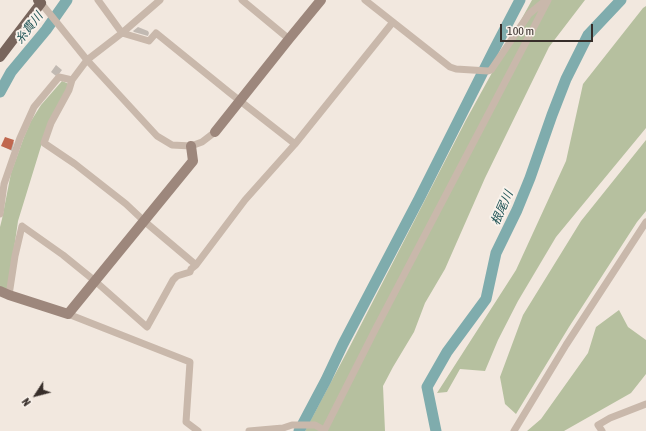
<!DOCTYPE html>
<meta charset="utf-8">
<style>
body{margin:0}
#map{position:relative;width:646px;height:431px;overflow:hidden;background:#f2e8df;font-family:"Asap Condensed",sans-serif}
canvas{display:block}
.north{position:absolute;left:16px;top:375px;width:40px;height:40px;-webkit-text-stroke:3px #f9f2eb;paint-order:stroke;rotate:234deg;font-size:11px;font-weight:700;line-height:16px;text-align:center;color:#372e2a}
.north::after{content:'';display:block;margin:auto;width:14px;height:18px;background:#372e2a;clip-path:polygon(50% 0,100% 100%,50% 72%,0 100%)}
.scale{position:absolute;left:500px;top:24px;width:93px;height:18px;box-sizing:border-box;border:2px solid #372e2a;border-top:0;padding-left:5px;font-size:12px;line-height:14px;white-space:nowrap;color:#372e2a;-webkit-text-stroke:3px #f9f2eb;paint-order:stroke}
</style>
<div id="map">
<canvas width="646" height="431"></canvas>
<div class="north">N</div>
<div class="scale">100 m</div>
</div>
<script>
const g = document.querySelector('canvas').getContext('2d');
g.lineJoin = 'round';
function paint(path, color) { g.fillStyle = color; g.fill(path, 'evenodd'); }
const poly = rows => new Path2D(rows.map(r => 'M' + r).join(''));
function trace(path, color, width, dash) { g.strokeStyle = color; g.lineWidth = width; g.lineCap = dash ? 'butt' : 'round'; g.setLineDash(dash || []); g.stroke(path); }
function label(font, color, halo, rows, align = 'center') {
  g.font = font + ' "Asap Condensed","Noto Sans JP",sans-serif'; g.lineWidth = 4; g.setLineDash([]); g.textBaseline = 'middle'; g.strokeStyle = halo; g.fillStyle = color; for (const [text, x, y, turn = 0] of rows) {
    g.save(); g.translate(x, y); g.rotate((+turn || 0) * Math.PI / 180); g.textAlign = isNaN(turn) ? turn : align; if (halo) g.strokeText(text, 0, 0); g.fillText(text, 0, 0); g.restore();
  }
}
const green = poly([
 [532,0,585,0,549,47,485,178,445,269,425,303,414,332,393,367,383,386,385,431,305,431,349,348,466,120],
 [646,6,646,128,556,237,518,301,498,340,485,371,460,369,447,392,437,393,516,270,566,161,583,84,643,8],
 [62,81,69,84,42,143,18,221,8,291,0,287,0,227,2,219,11,173,24,137,31,121,41,105],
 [646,140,646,211,637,222,569,327,516,414,505,404,500,377,523,315,581,221],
 [619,310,628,327,646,340,646,374,631,393,564,431,527,431,541,419,588,353,596,327]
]);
const shadow = poly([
 [138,27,148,31,149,33,148,36,134,32,133,31],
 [56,65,62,70,59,74,56,76,51,72],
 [13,141,14,143,12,151,4,147,3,145]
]);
const river = poly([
 [0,92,11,72,46,30,67,0],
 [299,431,326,380,343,344,419,199,495,48,520,0],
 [436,431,427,387,447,352,486,299,496,253,517,210,530,178,552,115,566,79,588,35,621,0]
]);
const building = poly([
 [5,137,14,140,11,150,1,146]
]);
const street = poly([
 [98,0,122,33,149,41,156,33,230,93,295,144],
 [242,0,289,39],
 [365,0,450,67,456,69,488,71,491,70,529,14,546,0],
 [41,3,87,60,157,136,172,145,191,146,202,142,215,132],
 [72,80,69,90,51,123,44,143,75,164,126,204,144,221,196,265],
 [0,214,4,184,20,138,34,107,59,77,72,80,87,60,122,33,160,0],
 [9,295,15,256,22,226,63,255,95,281,147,327,173,280,177,276,190,272,191,269,196,265,245,200,295,144,393,22],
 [68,314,190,362,186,422,198,431],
 [249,431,283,428,292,425,315,425,324,430],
 [324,431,375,330,548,0],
 [514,431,566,345,646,222],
 [602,431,598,425,610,418,646,404]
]);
const secondary = poly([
 [215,132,289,39,321,0],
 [0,291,9,295,68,314,193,161,191,146]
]);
const primary = poly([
 [0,57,41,3,38,0]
]);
const waterNames = [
 ["糸貫川",29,28,-52],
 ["根尾川",502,208,-66]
];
paint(green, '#b6c09f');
paint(shadow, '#0003');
trace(river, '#7facad', 11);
paint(building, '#c0674e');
trace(street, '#c9b8ab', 7);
trace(secondary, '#9d877c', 10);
trace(primary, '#78655c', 10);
label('italic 12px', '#215557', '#f9f2eb', waterNames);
</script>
